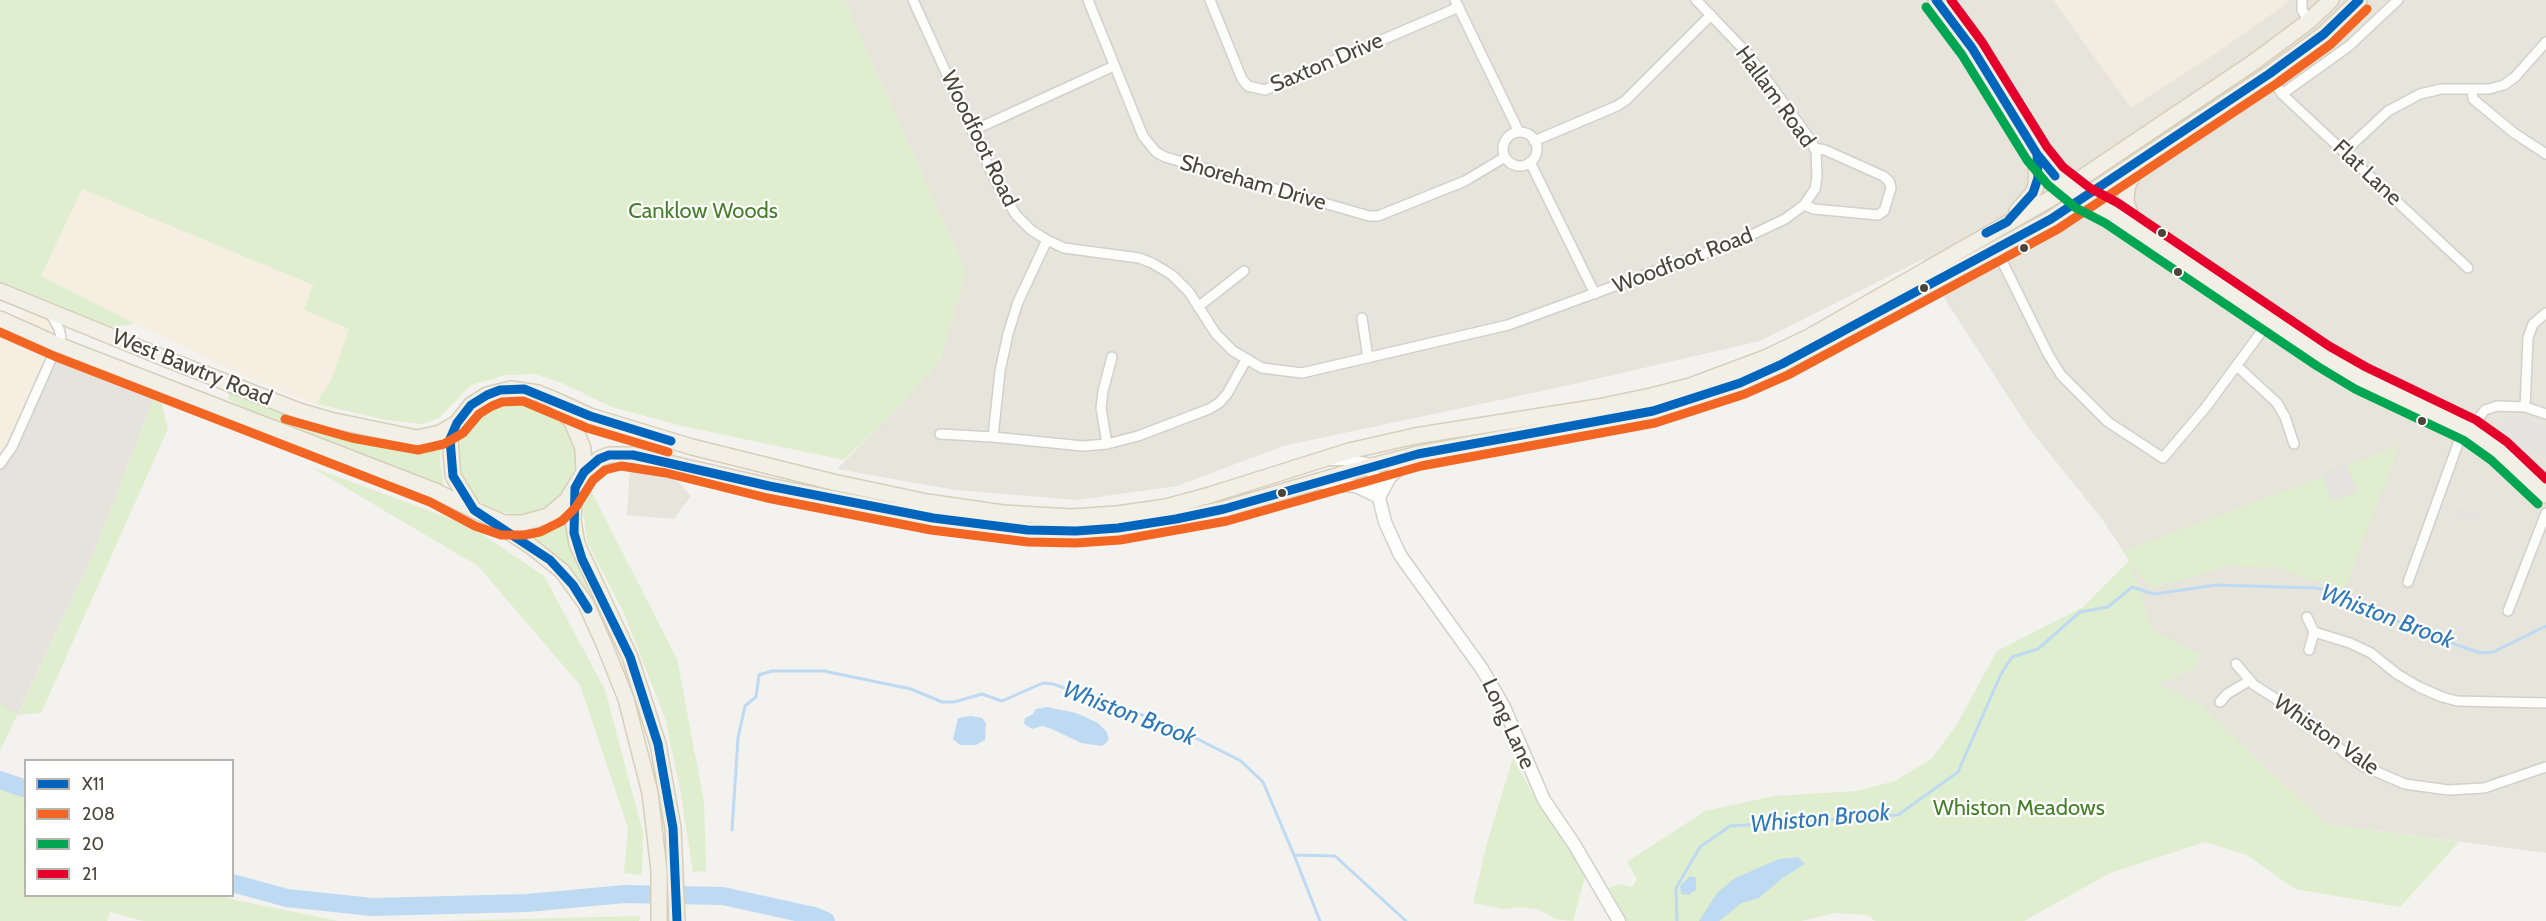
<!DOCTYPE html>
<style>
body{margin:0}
#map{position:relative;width:2546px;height:921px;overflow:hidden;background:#f3f2ee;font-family:Cabin,sans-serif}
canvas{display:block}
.legend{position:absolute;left:24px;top:759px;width:210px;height:138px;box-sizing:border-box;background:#fff;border:2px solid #b7b4af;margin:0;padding:8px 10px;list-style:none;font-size:18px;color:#4b4438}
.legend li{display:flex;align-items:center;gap:12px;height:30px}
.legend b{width:30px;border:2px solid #b7b4af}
</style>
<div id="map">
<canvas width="2546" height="921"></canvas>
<ul class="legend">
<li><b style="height:8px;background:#0065bd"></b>X11</li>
<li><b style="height:8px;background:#f26522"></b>208</li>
<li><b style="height:8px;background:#00a651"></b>20</li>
<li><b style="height:8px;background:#e4002b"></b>21</li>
</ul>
</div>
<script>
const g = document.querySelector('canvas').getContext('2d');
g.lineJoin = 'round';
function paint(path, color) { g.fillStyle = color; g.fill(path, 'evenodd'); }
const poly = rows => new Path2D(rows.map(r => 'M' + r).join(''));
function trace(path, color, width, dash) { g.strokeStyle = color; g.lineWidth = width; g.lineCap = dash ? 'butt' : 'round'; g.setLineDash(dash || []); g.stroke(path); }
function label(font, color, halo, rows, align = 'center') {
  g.font = font + ' Cabin,sans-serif'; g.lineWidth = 4.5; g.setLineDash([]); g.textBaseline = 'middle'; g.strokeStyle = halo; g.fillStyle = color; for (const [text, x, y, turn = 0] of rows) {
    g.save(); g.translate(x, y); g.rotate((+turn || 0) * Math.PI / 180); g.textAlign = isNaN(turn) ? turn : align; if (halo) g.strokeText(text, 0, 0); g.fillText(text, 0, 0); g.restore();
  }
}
const residential = poly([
 [844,0,2546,0,2546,853,2325,824,2201,706,2157,684,2192,669,2202,655,2153,631,2129,561,2123,551,2102,519,2028,427,1946,301,1923,259,1760,341,1570,385,1283,446,1177,486,1077,500,955,490,837,469,894,412,940,360,966,272],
 [630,464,666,469,691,496,674,519,627,515]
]);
const commercial = poly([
 [82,189,314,285,304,310,349,329,332,378,316,404,258,382,135,324,65,309,35,385,0,460,0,329,14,335]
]);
const industrial = poly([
 [60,353,158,388,91,559,17,715,0,704,0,471,13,450]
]);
const education = poly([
 [2053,0,2289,0,2289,2,2218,52,2131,108]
]);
const green = poly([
 [0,0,844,0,966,272,940,360,894,412,844,460,682,426,612,407,562,383,535,374,506,375,471,385,439,418,423,424,387,420,316,404,332,378,349,329,304,310,313,285,82,189,41,276,135,324,107,328,0,284],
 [158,388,168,429,41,713,17,715,0,751,0,704,18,714,91,559],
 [229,393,291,415,353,433,419,444,442,439,440,461,444,487,263,418,228,399],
 '458 455a59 59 0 1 1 118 0a59 59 0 1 1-118 0Z',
 [2399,446,2344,591,2278,568,2229,566,2151,588,2130,563,2153,631,2202,655,2192,669,2158,684,2201,706,2325,824,2459,842,2400,907,2295,889,2247,855,2205,842,2110,873,2024,921,1876,921,1867,915,1834,913,1801,921,1626,921,1609,888,1621,884,1632,887,1637,879,1627,862,1705,811,1774,796,1856,791,1895,781,1931,759,1956,726,1997,651,2083,607,2129,561,2123,551,2323,477,2332,501,2356,493,2347,465],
 [309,466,470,526,544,576,605,690,643,833,642,875,624,873,628,828,580,685,478,566],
 [588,485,677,659,704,802,706,871,693,872,680,789,665,718,623,611,587,542,583,511],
 [567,512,592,592,588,594,567,569,518,532,544,526],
 [1513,758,1542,810,1582,865,1585,877,1573,921,1556,919,1538,909,1519,907,1503,909,1473,903,1487,843],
 [0,781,25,800,26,896,224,896,235,900,338,921,144,921,110,912,107,921,0,921],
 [640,916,639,921,443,921]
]);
const parking = poly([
 [2507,416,2523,418,2546,427,2546,457,2537,449,2527,460,2497,431],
 [2347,465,2357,492,2331,501,2322,474],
 [2456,509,2470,514,2472,511,2482,514,2479,522,2454,513]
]);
const water = poly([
 [1047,707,1076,713,1098,723,1106,731,1109,739,1106,743,1102,746,1081,743,1052,729,1042,726,1032,729,1024,724,1025,718,1033,714,1036,709],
 [971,716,982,718,986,723,985,740,976,745,960,745,953,739,958,718],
 [1798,857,1805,864,1784,877,1759,898,1742,903,1719,921,1699,921,1717,893,1735,878,1779,859],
 [1690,876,1696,878,1696,890,1688,895,1681,894,1680,886]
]);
const stream = poly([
 [732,830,738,738,745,706,756,697,759,675,772,671,824,671,911,689,942,702,954,702,982,694,1002,701,1043,683,1053,684,1168,724,1241,761,1263,782,1294,855,1335,856,1406,921],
 [1294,855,1320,921],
 [1677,921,1676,888,1700,847,1730,826,1898,815,1958,772,2001,674,2012,657,2038,649,2080,612,2108,607,2132,587,2154,594,2216,585,2316,588,2331,591,2426,634,2480,653,2493,652,2546,626]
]);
const river = poly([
 [0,780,26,789],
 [232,883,287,898,372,907,527,903,625,894,723,896,814,916,826,921]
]);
const minor = poly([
 [913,0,995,180,1016,215,1031,230,1047,240,1064,248,1139,258,1152,263,1172,275,1189,292,1216,334,1233,351,1262,368,1302,373,1508,325,1743,239,1785,219,1804,205,1815,189,1817,177,1816,151,1812,142,1748,54,1696,0],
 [1088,0,1143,136,1156,152,1165,157,1369,216,1378,216,1465,181,1505,157],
 [1210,0,1242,79,1248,86,1265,90,1459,7],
 [1455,0,1519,132],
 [2302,0,2302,10,2309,21],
 [2269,74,2282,94,2468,268],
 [2472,89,2473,99,2514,133,2546,154],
 [2282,94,2349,46,2398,0],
 [972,131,1114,66],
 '1503 149a17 17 0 1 1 34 0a17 17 0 1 1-34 0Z',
 [1534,141,1617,106,1626,100,1711,15],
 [2344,152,2388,111,2420,94,2441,89,2489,89,2504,85,2515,77,2546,42],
 [1530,162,1595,294],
 [1804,205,1814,209,1878,215,1884,211,1891,188,1889,181,1883,176,1825,150,1814,148],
 [1047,240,1018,302,1008,334,1000,371,993,437,1083,446,1107,444,1138,436,1209,409,1219,403,1227,394,1246,360],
 [1996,249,2048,354,2061,375,2108,422,2163,458,2206,407,2270,320],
 [1198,307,1244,271],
 [1362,318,1368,358],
 [2237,366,2277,403,2285,417,2294,444],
 [2525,407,2528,338,2533,324,2546,313],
 [2469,430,2485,410,2497,406,2525,407,2546,414],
 [940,434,993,437],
 [1107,444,1101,408,1103,391,1112,357],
 [0,464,12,447,61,337,59,329,50,312],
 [2408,582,2464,427],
 [2508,611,2546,513],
 [2307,617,2314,632,2309,650],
 [2314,632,2350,643,2371,653,2397,674,2419,687,2442,697,2457,701,2546,703],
 [2236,664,2254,685,2300,714,2345,753,2363,766,2405,784,2448,790,2484,788,2546,767],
 [2220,702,2227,694,2249,681]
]);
const tertiary = poly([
 [1331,459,1343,459,1371,465,1385,522,1400,555,1482,669,1504,707,1544,800,1574,844,1619,921],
 [1323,483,1356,486,1379,497],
 [1379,497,1390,477,1398,470,1420,458]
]);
const primary = poly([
 [1936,0,1972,48,2037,154,2055,176,2083,198,2111,213,2323,356,2360,378,2469,430,2499,451,2546,495],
 [2017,211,2033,193,2036,186,2037,154],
 [2135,230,2126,201,2127,188,2138,162],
 [0,291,164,358,299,411,330,420,417,438,440,433,457,423],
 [0,319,58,345,435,491,474,510],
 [555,400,572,422,583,448,584,472,567,500,548,516,523,523,504,523,474,510,453,476,450,439,457,423,471,405,487,395,511,389,538,393,555,400,590,416,692,447,833,482,927,502,1003,513,1071,517,1117,514,1166,507,1210,495,1349,451,1415,436,1598,407,1651,396,1690,386,1765,358,1809,337,2050,199,2254,62,2309,21,2331,0],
 [584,472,599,459,609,455,633,455,769,486,933,518,1028,530,1076,531,1118,528,1176,519,1224,509,1360,469,1418,454,1653,411,1740,383,1782,364,2051,219,2269,74,2324,34,2359,0],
 [575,488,573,520,577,544,630,657,658,744,673,828,677,921],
 [494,522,532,547,562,571,586,604,604,644,626,699,650,793,659,870,659,921]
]);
const bus1 = poly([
 [1936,0,1972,48,2037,154,2055,176],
 [1986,233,2007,222,2033,193,2038,178,2037,154],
 [588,609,573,585,550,560,474,510,453,476,450,439,457,423,471,405,487,395,500,390,524,389,590,416,671,441],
 [677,921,673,828,658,744,630,657,582,559,574,533,575,488,584,472,599,459,609,455,633,455,769,486,933,518,1028,530,1076,531,1118,528,1176,519,1224,509,1418,454,1653,411,1740,383,1782,364,2051,219,2269,74,2324,34,2359,0]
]);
const bus2 = poly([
 [0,332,54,356,430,502,475,526,501,535,524,535,540,532,562,521,576,507,593,480,605,470,621,466,666,473,767,498,931,530,1028,542,1076,543,1120,540,1227,521,1421,466,1655,423,1745,394,1788,375,2058,229,2276,84,2331,44,2367,9],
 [285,419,352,438,418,450,444,444,463,433,479,414,492,406,502,402,523,401,587,428,668,452]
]);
const bus3 = poly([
 [1926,7,1962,55,2027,160,2048,185,2076,208,2105,223,2317,366,2355,389,2463,440,2491,460,2538,504]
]);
const bus4 = poly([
 [1951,0,1982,42,2047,147,2063,167,2090,188,2118,203,2329,346,2366,367,2476,420,2507,442,2546,479]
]);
const markers = [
 [2162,233,5,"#4b4438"],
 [2024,248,5,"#4b4438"],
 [2178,272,5,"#4b4438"],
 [1924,288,5,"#4b4438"],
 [2422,421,5,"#4b4438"],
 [1282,493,5,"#4b4438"]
];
const streetNames = [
 ["Saxton Drive",1327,63,-23],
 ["Hallam Road",1775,97,54],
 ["Woodfoot Road",979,139,64],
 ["Flat Lane",2367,173,43],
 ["Shoreham Drive",1253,183,16],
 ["Woodfoot Road",1683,261,-21],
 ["West Bawtry Road",192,368,22],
 ["Long Lane",1508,724,65],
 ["Whiston Vale",2326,735,35]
];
const parkNames = [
 ["Canklow Woods",703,212],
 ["Whiston Meadows",2019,809]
];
const waterNames = [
 ["Whiston Brook",2387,617,21],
 ["Whiston Brook",1129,714,21],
 ["Whiston Brook",1820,819,-5]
];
paint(residential, '#e7e4db');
paint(commercial, '#f5eee1');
paint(industrial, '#e6e2dd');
paint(education, '#f1ede0');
paint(green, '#dfeece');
paint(parking, '#e5e3df');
paint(water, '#bedaf2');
trace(stream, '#bedaf2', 3);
trace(river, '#bedaf2', 18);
trace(minor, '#d1d0cb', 12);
trace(tertiary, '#d1d0cb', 15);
trace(primary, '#d6cfbb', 18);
trace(minor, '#fdfdfc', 9);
trace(tertiary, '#fdfdfc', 12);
trace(primary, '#f2efe6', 15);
trace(bus1, '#0065bd', 9);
trace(bus2, '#f26522', 9);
trace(bus3, '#00a651', 9);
trace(bus4, '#e4002b', 9);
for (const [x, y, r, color] of markers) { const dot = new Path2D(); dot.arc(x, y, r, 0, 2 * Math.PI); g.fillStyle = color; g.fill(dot); trace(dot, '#fff', 2); }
label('22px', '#4b4438', '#fff', streetNames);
label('22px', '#457f29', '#fff', parkNames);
label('italic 24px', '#2d78bb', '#fff', waterNames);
</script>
